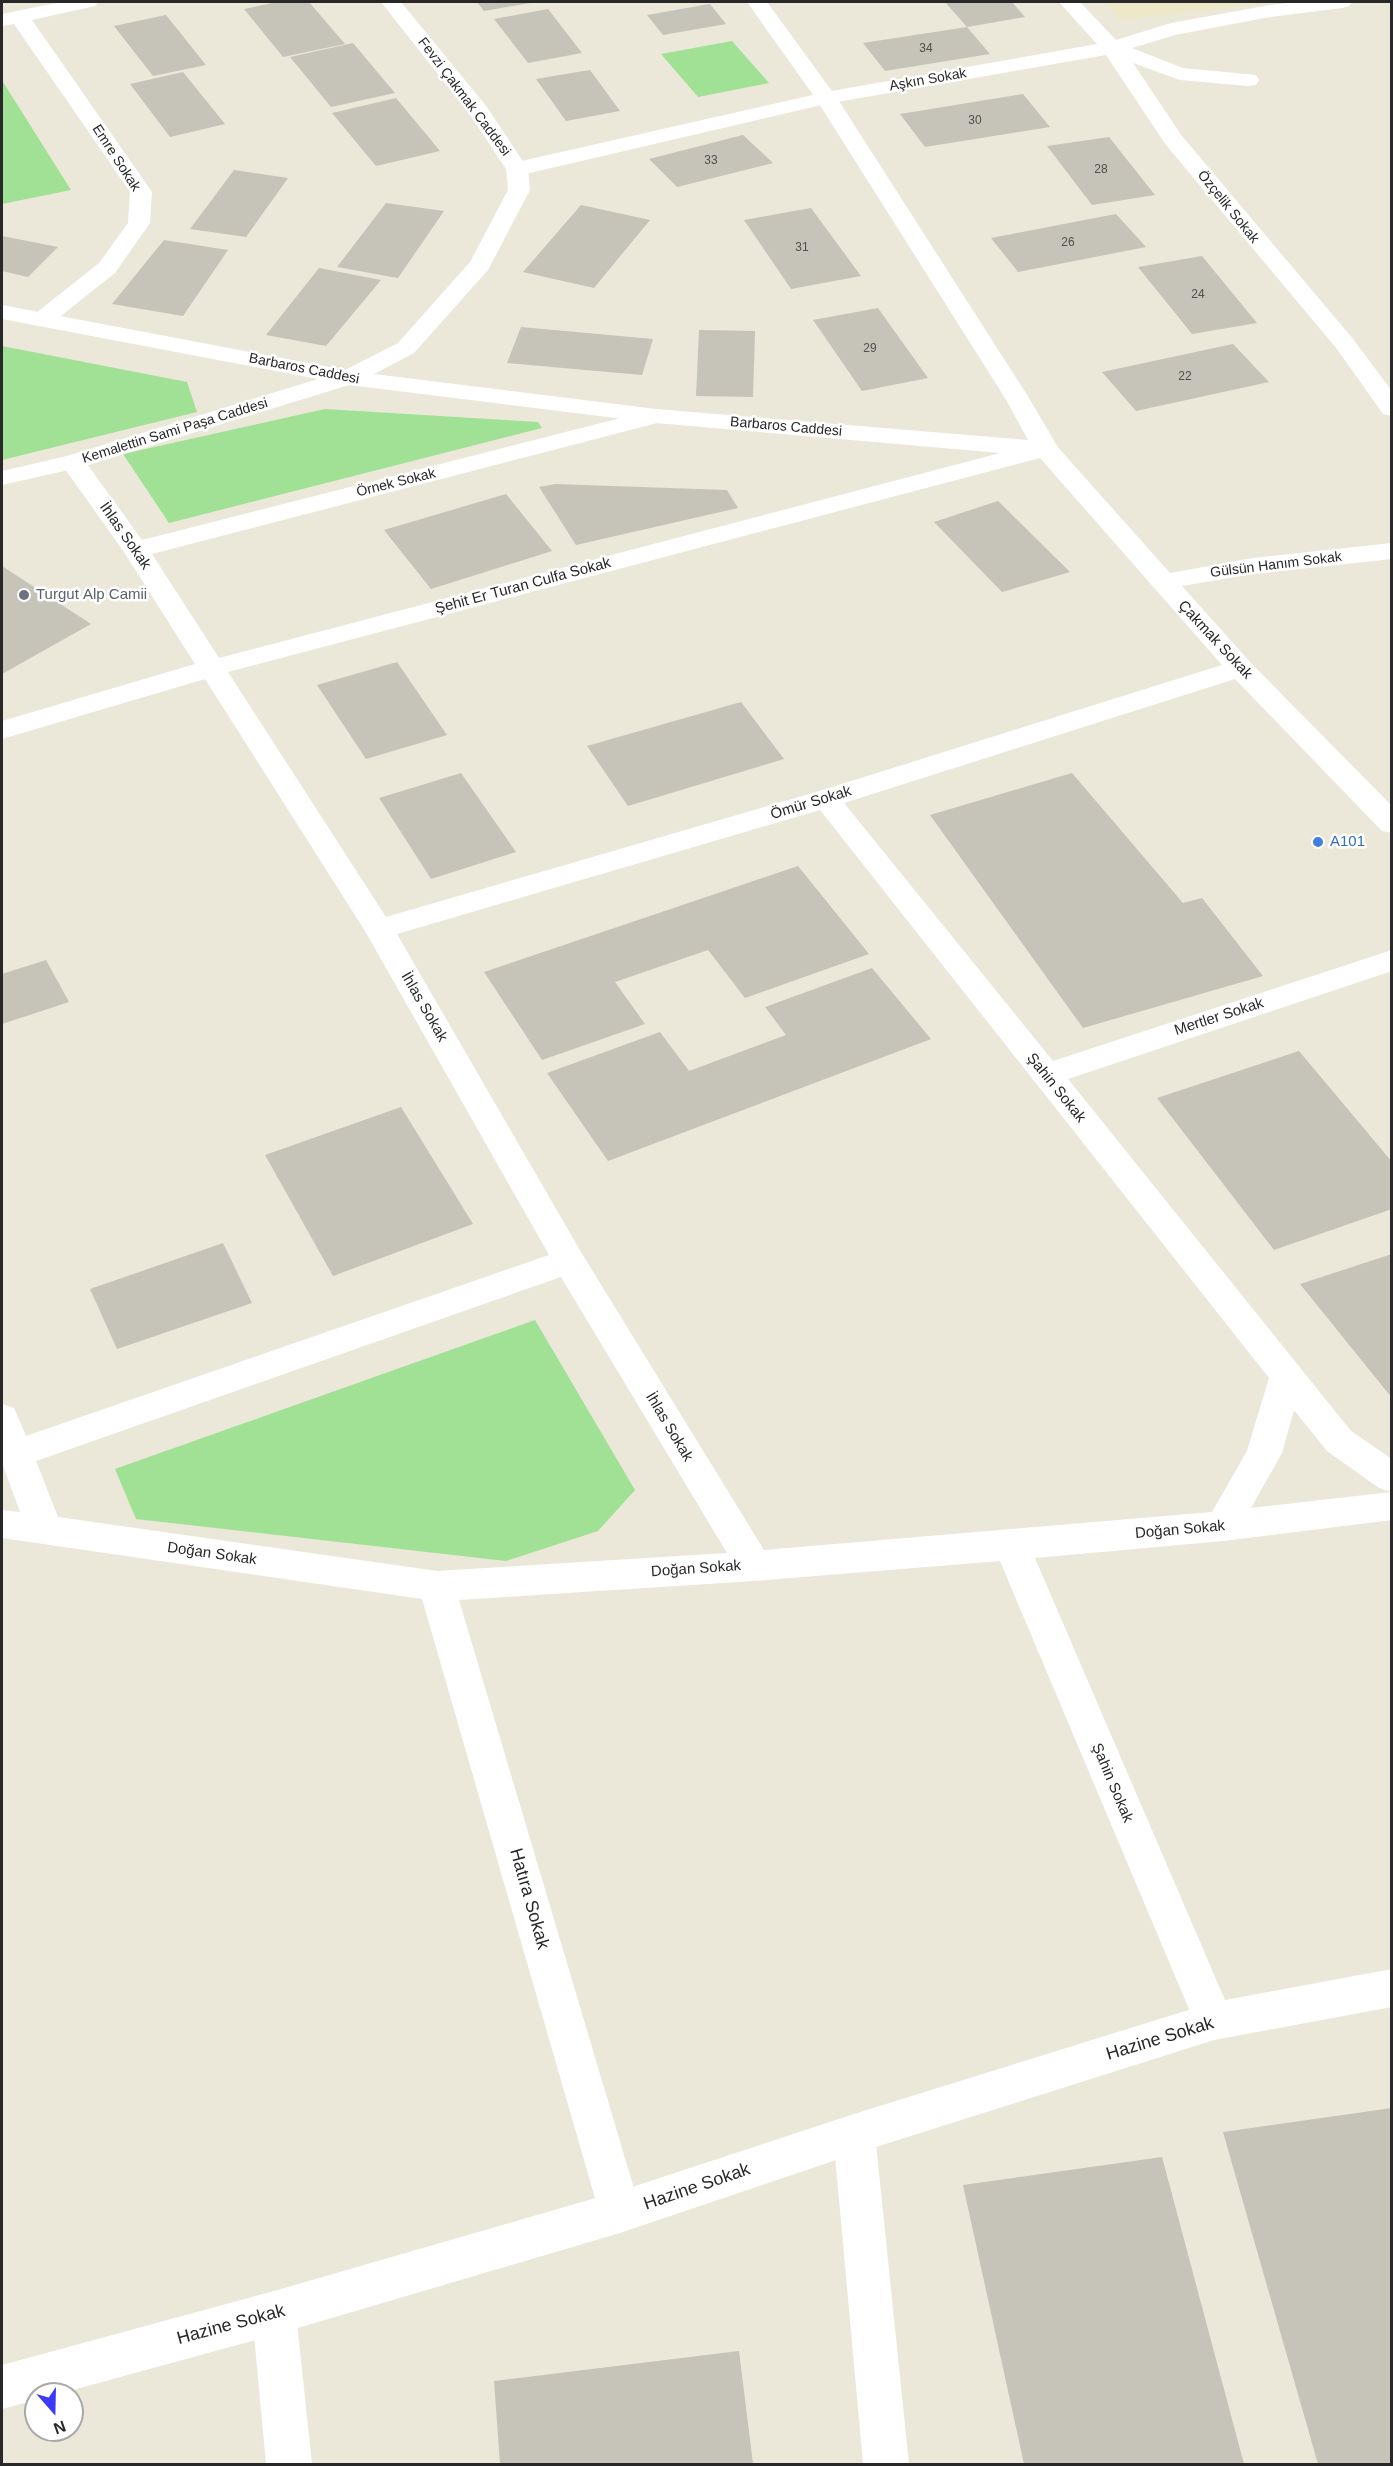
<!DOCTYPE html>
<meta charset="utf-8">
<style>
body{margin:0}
#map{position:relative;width:1393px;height:2466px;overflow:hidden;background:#ebe7d9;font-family:Arial,sans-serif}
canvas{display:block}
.frame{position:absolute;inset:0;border:3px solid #282828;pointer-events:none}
.north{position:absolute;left:24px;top:2382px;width:60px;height:60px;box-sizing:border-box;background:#fff;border:2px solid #a9a9a9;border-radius:50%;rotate:160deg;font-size:16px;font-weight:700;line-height:24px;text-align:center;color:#282828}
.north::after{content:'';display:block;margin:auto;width:21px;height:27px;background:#3d39f8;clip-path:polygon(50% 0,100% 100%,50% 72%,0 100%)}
</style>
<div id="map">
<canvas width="1393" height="2466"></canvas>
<div class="frame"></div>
<div class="north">N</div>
</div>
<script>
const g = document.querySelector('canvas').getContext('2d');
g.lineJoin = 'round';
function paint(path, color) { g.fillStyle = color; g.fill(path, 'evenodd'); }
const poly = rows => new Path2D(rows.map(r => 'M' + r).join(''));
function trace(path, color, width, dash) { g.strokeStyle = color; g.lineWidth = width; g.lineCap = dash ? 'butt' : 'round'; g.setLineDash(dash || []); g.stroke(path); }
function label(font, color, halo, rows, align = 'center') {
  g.font = font + ' Arial,sans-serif'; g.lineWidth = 5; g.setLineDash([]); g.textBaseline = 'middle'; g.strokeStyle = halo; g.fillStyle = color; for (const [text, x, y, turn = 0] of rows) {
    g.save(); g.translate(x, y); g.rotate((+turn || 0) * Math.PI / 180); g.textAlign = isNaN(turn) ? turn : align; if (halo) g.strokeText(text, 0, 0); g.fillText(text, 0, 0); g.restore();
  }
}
const education = poly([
 [1104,2,1276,2,1120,20]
]);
const green = poly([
 [732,41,769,83,698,97,661,54],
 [3,81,3,82,71,190,2,204],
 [2,346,187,382,197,412,2,460],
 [325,409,538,422,542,428,169,523,123,454],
 [535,1320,635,1490,598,1531,506,1561,136,1519,115,1469]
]);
const building = poly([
 [277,2,309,2,345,44,283,57,244,9],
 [477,2,530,2,530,3,484,11],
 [945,2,1012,2,1025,17,967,27],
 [710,4,726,24,663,35,647,15],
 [548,9,582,53,528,63,494,19],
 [166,15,206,65,153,76,114,26],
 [967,27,990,54,885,71,863,43],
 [353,43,395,93,331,107,290,57],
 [590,70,620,111,566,121,536,79],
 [183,72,225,124,170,137,130,84],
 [1023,94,1050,127,925,147,900,114],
 [396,98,440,151,376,166,332,113],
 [743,135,773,163,677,187,649,159],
 [1109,137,1155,195,1092,205,1047,146],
 [234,170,288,178,246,237,190,229],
 [386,203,444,211,398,278,337,267],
 [581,205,650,220,594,288,523,272],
 [811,208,861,276,791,289,744,220],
 [1116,214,1146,247,1018,272,991,238],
 [2,236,58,247,28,277,2,271],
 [164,240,228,250,183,316,112,304],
 [1202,256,1257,323,1192,334,1138,267],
 [319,268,381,280,326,346,266,335],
 [878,308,928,378,862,391,813,320],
 [521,327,653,339,642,375,507,363],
 [699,330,755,331,753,397,696,396],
 [1233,344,1269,382,1136,411,1102,372],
 [555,484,727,490,738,508,576,545,539,487],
 [506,494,552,551,431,589,384,530],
 [998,501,1070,572,1002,592,934,522],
 [2,566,91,624,2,674],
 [397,662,447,735,366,759,317,685],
 [741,702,784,759,628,806,587,746],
 [461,773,516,852,431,879,379,798],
 [1072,773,1183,903,1202,898,1263,976,1083,1028,930,815],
 [798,866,869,954,745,998,708,950,615,982,645,1024,542,1060,484,972],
 [46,960,69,1002,2,1024,2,974],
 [872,968,931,1039,608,1161,547,1073,660,1032,689,1071,786,1035,765,1007],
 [1299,1051,1392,1162,1392,1209,1274,1250,1157,1098],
 [401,1107,473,1224,333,1276,265,1155],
 [223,1243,252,1303,117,1349,90,1289],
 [1392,1254,1392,1398,1300,1284],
 [1392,2108,1392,2464,1318,2464,1223,2132],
 [1162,2157,1244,2464,1024,2464,963,2185],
 [739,2351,753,2464,500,2464,494,2381]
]);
const street = poly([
 [61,2,98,2,95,6,32,20,152,192,150,223,115,273,52,323,44,325,36,323,32,318,36,313,99,263,128,223,130,192,14,24,2,26,2,14,61,2],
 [1059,2,1080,2,1116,40,1171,23,1270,5,1297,2,1352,2,1349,6,1342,8,1270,17,1175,35,1132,48,1183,68,1256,75,1259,80,1256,85,1248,86,1180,80,1133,63,1182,136,1353,339,1392,391,1392,416,1383,414,1337,349,1166,145,1106,55,826,104,517,176,509,174,506,169,509,164,517,162,826,92,1097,44,1059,2],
 [656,409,665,411,668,416,665,421,152,554,219,658,1046,441,1055,444,1170,573,1253,558,1392,543,1392,559,1253,574,1182,586,1250,662,1392,806,1392,833,1382,831,1235,679,844,803,1053,1061,1392,950,1392,971,1068,1079,1351,1431,1392,1459,1392,1520,1223,1541,1035,1558,1234,2021,1228,2034,1214,2040,1200,2034,1194,2021,1000,1561,754,1581,459,1600,641,2212,635,2227,620,2233,605,2227,599,2212,422,1599,2,1538,2,1510,20,1512,2,1463,2,1404,14,1408,26,1436,549,1255,365,931,205,679,2,739,2,721,195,664,124,552,60,462,64,457,73,454,82,457,142,540,656,409],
 [1040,458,1222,665,816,792,386,917,228,672,1040,458],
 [820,810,1269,1378,1247,1451,1212,1512,764,1550,581,1252,397,934,820,810],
 [561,1277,727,1553,437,1571,58,1517,36,1461,561,1277],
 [1294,1410,1327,1451,1379,1488,1391,1492,1251,1508,1282,1453,1294,1410],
 [854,2114,869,2120,875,2134,909,2464,863,2464,833,2134,839,2120,854,2114],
 [274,2291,290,2298,296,2313,312,2464,266,2464,252,2313,258,2298,274,2291]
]);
const secondary = poly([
 [381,2,401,2,487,107,528,169,530,190,488,270,414,353,374,374,656,409,1028,440,1005,398,816,99,747,2,767,2,837,98,1029,398,1059,449,1055,454,1046,457,656,423,349,385,82,467,2,485,2,471,67,456,318,379,2,319,2,305,345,370,398,343,470,262,508,190,506,169,471,116,381,2],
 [1392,1969,1392,2007,1214,2040,854,2154,620,2233,274,2335,58,2394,36,2394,36,2400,2,2409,2,2365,274,2291,620,2191,854,2114,1214,2002,1392,1969]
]);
const markers = [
 [24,595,6,"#6b7280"],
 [1318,842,6,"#3f7fe0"]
];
const numberNames = [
 ["34",926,49],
 ["30",975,121],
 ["33",711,161],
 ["28",1101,170],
 ["26",1068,243],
 ["31",802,248],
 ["24",1198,295],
 ["29",870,349],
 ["22",1185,377]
];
const farStreetnames = [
 ["Aşkın Sokak",928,80,-10],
 ["Fevzi Çakmak Caddesi",464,97,53],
 ["Emre Sokak",116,158,57],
 ["Özçelik Sokak",1228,207,51],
 ["Barbaros Caddesi",304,369,11],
 ["Barbaros Caddesi",786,427,5],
 ["Kemalettin Sami Paşa Caddesi",175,431,-17],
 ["Örnek Sokak",396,483,-14],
 ["Gülsün Hanım Sokak",1276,565,-7]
];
const streetNames = [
 ["İhlas Sokak",125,536,55],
 ["Şehit Er Turan Culfa Sokak",523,586,-15],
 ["Çakmak Sokak",1215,640,47],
 ["Ömür Sokak",811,803,-17],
 ["İhlas Sokak",424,1007,60],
 ["Mertler Sokak",1219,1017,-18],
 ["Şahin Sokak",1056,1088,51],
 ["İhlas Sokak",669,1427,59],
 ["Doğan Sokak",1180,1530,-5],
 ["Doğan Sokak",212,1554,8],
 ["Doğan Sokak",696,1569,-4],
 ["Şahin Sokak",1112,1783,67]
];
const worshipNames = [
 ["Turgut Alp Camii",36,595]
];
const shopNames = [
 ["A101",1330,842]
];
const nearStreetnames = [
 ["Hatıra Sokak",529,1899,74],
 ["Hazine Sokak",1160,2039,-17],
 ["Hazine Sokak",697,2187,-19],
 ["Hazine Sokak",231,2325,-15]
];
paint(education, '#ede8c8');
paint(green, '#a0e195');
paint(building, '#c6c3b9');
paint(street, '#fff');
paint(secondary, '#fff');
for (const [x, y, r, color] of markers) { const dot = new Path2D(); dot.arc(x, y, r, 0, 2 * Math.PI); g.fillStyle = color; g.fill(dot); trace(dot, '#fff', 2); }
label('12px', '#504f4c', null, numberNames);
label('14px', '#282828', '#fff', farStreetnames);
label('15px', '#282828', '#fff', streetNames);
label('15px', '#5b616d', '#fff', worshipNames, 'left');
label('15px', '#366cbe', '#fff', shopNames, 'left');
label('18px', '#282828', '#fff', nearStreetnames);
</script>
